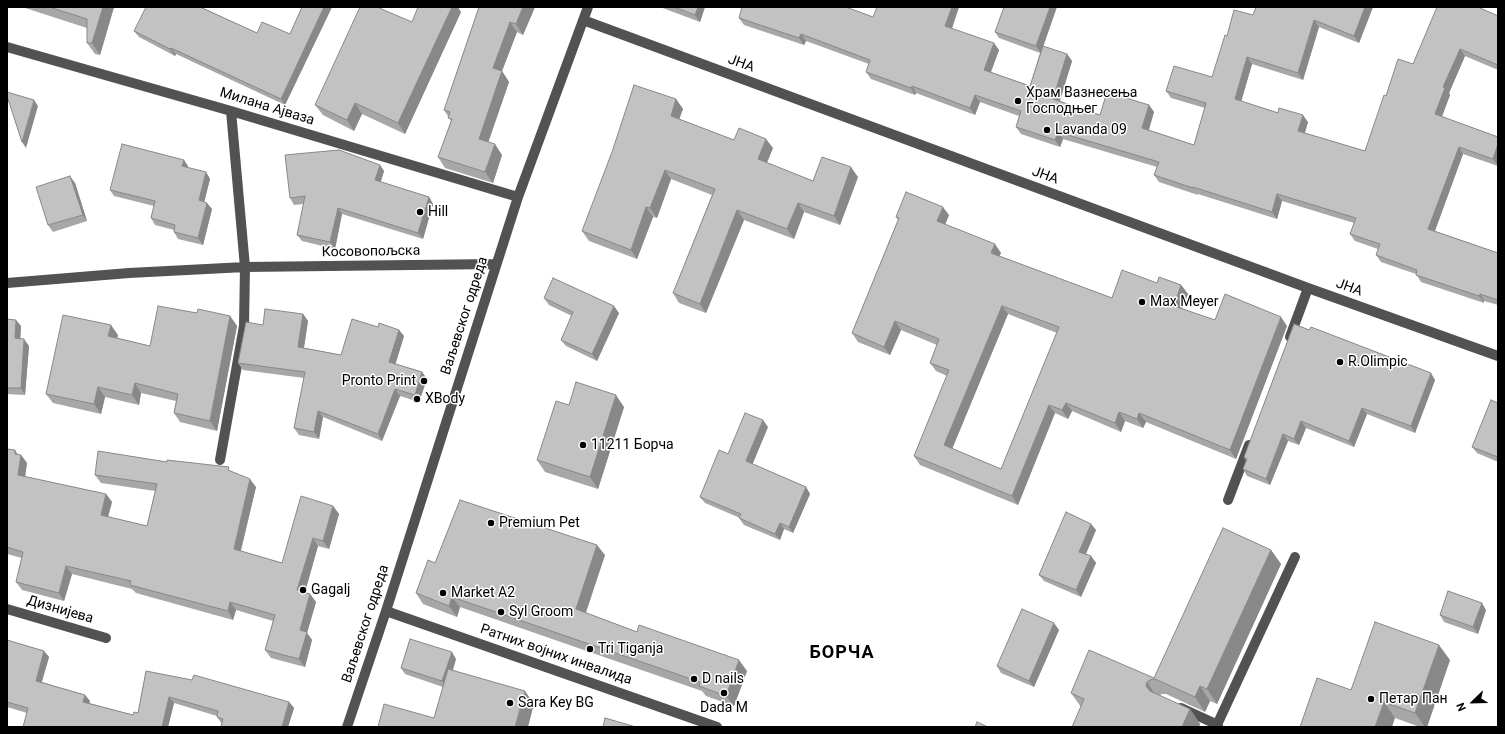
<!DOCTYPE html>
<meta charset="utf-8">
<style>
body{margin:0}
#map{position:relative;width:1505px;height:734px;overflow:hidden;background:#fff;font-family:Roboto,sans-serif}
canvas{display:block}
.frame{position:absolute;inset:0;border:8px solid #000;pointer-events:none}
.north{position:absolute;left:1453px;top:682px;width:40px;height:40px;-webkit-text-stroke:3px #fff;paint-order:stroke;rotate:247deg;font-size:11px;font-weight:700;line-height:16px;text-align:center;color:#000}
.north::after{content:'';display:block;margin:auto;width:14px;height:18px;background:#000;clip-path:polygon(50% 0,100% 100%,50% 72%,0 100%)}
</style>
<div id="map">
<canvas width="1505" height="734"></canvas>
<div class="frame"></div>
<div class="north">N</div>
</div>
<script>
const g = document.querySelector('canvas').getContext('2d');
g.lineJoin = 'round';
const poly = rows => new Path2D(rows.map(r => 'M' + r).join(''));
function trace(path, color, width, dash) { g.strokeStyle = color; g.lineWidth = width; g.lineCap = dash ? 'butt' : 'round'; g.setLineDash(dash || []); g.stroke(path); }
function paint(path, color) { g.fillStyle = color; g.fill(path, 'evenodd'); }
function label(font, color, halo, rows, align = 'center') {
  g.font = font + ' Roboto,sans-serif'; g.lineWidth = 3; g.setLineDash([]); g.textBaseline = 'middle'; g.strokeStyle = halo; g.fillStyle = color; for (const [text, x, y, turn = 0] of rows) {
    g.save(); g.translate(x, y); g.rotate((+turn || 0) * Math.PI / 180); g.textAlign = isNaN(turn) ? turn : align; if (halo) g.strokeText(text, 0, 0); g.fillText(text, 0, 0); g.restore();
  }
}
const minor = poly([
 [583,20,1308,288,1498,356],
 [7,47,231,111,518,197],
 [7,283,129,273,245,267,496,264],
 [1290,337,1308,288],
 [220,460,244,326,245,267,231,111],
 [1228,500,1249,445],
 [7,609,106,638],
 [386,611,717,727],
 [1181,708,1218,725],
 [347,727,386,611,518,197,588,7],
 [1216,727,1295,557]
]);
const wall = poly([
 [22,7,114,7,100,55,95,54,87,43,87,28],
 [302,7,332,7,285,105,176,54,175,56,139,37,134,31,205,9,257,33,290,34],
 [479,7,535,7,523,35,517,32,502,71,509,82,488,142,502,155,493,183,445,168,438,157,451,121,444,110],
 [660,7,705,7,700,22],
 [959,7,952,29,999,50,991,72,1030,86,1040,53,999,38,995,32,1067,54,1072,61,1060,101,1100,115,1149,105,1154,112,1149,130,1194,145,1205,108,1171,98,1166,91,1212,77,1227,36,1253,15,1256,7,1373,7,1359,43,1319,27,1303,80,1252,64,1241,101,1308,122,1305,133,1365,151,1386,96,1413,64,1498,16,1498,70,1465,56,1449,93,1450,95,1442,117,1498,137,1498,166,1463,154,1435,231,1498,253,1498,305,1484,301,1484,303,1421,282,1416,274,1381,262,1376,255,1378,249,1355,241,1350,234,1354,223,1282,201,1277,219,1198,194,1198,195,1159,182,1154,175,1157,167,1063,139,1060,147,1021,134,1016,127,1019,116,980,102,975,115,916,93,915,95,871,79,866,72,869,64,806,41,804,45,744,25,739,18,873,17],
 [461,12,405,134,362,114,354,131,323,115,315,105,412,22],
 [676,99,683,109,679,119,734,140,773,148,767,163,813,181,858,177,840,225,804,212,794,239,744,220,706,313,679,303,673,293,712,195,671,179,657,218,653,217,637,259,589,241,582,231],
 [380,165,384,171,381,182,429,197,433,204,423,239,342,214,335,249,302,241,297,235,304,204,294,205,290,198],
 [188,166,188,168,206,172,210,179,204,202,212,209,203,245,178,239,174,232,174,230,155,225,151,218,154,206,114,196,110,190],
 [75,183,87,221,53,232,48,225],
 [949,215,945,224,1001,253,999,256,1112,298,1157,283,1181,285,1188,294,1182,309,1215,320,1287,326,1236,459,1146,422,1143,428,1125,421,1121,432,1072,411,1068,419,1055,413,1018,505,920,465,914,456,947,376,936,371,930,363,937,345,901,330,890,355,858,342,852,333,898,220,896,217],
 [1008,314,1057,333,1001,469,952,449],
 [544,298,619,313,597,361,566,346,561,340,572,316,549,305],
 [197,313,230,316,237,326,217,431,180,422,174,413,176,401,141,393,139,405,105,397,101,414,53,403,46,394,118,335,117,338,150,346],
 [7,314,8,316,8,319,21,326,20,339,29,346,25,395,7,394],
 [303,314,308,321,304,348,341,355,378,327,399,330,404,336,395,364,422,372,427,379,419,402,400,396,382,441,323,417,319,439,299,435,294,428,304,378,243,370,238,363,263,325],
 [1294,324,1435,380,1415,433,1367,414,1354,447,1306,428,1299,445,1288,441,1270,485,1247,476,1243,469,1246,461,1244,457],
 [1498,403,1498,462,1477,453,1472,447],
 [569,405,624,407,598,489,545,472,537,460],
 [768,427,752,464,806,487,810,494,793,533,784,529,780,540,744,525,739,518,740,518,705,503,700,497,728,454],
 [7,449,18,455,21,455,27,463,25,477,106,494,112,502,108,517,147,526,155,491,101,483,95,475,167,462,232,472,256,487,241,551,282,563,333,506,339,514,329,549,318,546,305,592,310,594,316,602,307,633,312,640,305,667,271,658,265,650,273,621,236,610,233,620,136,593,132,589,72,574,64,601,22,590,16,582,22,558,7,554],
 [1091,524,1096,530,1086,554,1091,556,1096,563,1081,597,1044,581,1039,575],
 [1271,550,1281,564,1217,704,1210,701,1205,712,1166,694,1162,694,1159,696,1190,709,1200,724,1199,727,1072,727,1081,707,1071,693,1154,678],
 [605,555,586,613,637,632,747,671,734,706,706,696,702,691,460,607,457,617,423,604,416,593,435,563],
 [1486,610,1478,634,1444,622,1440,615],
 [1059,630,1034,687,1001,673,997,666],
 [7,640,44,651,49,657,42,682,85,695,90,701,89,703,133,715,138,713,146,671,289,702,294,708,288,727,221,727,222,724,217,717,217,716,174,703,168,727,23,727,27,713,7,707],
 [456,659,453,670,534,704,434,718,443,687,405,674,401,668],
 [1450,660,1427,727,1420,727,1395,718,1351,690]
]);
const shadedWall = poly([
 [103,7,114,7,100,55,92,43],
 [324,7,332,7,285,105,281,99],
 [452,7,458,7,461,12,405,134,398,123],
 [523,7,535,7,523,35,516,24],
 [698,7,705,7,700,22,695,15],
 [952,7,959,7,950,33,945,26],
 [1050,7,1057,7,1041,53,1036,46],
 [1365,7,1373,7,1359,43,1354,36],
 [1314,20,1319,27,1303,80,1298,73],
 [510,22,517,32,502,71,509,82,486,149,479,139,493,68],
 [801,34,806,41,804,45,799,38],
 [994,43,999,50,989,77,984,70],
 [171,48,176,54,175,56,170,49],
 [1460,49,1465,56,1449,93,1450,95,1440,121,1435,114,1443,87],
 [1067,54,1072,61,1058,106,1053,99],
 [1247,57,1252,64,1240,106,1235,99],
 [912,86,916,93,915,95,911,88],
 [975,95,980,102,975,115,970,108],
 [676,99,683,109,677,125,671,116],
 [34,100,38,106,26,148,22,142],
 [355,103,362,114,354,131,347,120],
 [1149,105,1154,112,1147,135,1142,128],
 [1303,115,1308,122,1303,138,1298,131],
 [1058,132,1063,139,1060,147,1055,140],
 [766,139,773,148,764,169,758,159],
 [495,144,502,155,493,183,485,172],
 [1498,144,1498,166,1493,159],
 [1459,147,1463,154,1433,236,1428,229],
 [184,160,188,166,187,173,182,166],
 [380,165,384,171,379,186,375,180],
 [851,167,858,177,840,225,834,216],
 [665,170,671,179,657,218,650,208],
 [206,172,210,179,203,207,199,200],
 [70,176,75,183,87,221,83,215],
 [1277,194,1282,201,1277,219,1272,212],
 [429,197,433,204,423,239,418,233],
 [207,203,212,209,203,245,198,238],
 [798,203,804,212,794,239,787,229],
 [646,207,653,217,637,259,631,250],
 [943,207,949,215,943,230,937,221],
 [338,208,342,214,335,249,330,242],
 [737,210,744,220,706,313,700,304],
 [995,244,1001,253,997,262,991,253],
 [1181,285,1188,294,1180,314,1174,306],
 [1480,294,1484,301,1484,303,1479,296],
 [614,306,619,313,597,361,592,354],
 [1002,306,1008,314,950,454,944,445],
 [303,314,308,321,303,353,298,347],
 [230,316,237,326,217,431,210,421],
 [1281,317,1287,326,1236,459,1230,450],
 [16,320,21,326,20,345,15,338],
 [895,321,901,330,890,355,884,347],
 [111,325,118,335,115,346,108,336],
 [399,330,404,336,394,369,389,362],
 [24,339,29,346,25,395,21,388],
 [422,372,427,379,419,402,415,395],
 [1431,373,1435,380,1415,433,1411,426],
 [135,383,141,393,139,405,132,395],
 [98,387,105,397,101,414,94,404],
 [395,389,400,396,382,441,378,434],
 [616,395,624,407,598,489,590,477],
 [1066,403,1072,411,1068,419,1062,410],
 [1049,405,1055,413,1018,505,1012,496],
 [1362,408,1367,414,1354,447,1349,441],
 [318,411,323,417,319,439,314,432],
 [1119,412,1125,421,1121,432,1115,423],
 [1139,413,1146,422,1143,428,1137,419],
 [763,420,768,427,751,468,746,461],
 [1301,421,1306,428,1299,445,1294,439],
 [1283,434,1288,441,1270,485,1266,479],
 [15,450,20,458,21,455,27,463,24,483,18,475,15,454],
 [250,479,256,487,239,557,234,549],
 [806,487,810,494,793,533,789,527],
 [106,494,112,502,106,524,101,515],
 [333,506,339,514,329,549,323,541],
 [780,523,784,529,780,540,775,534],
 [1091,524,1096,530,1084,558,1079,552],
 [313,538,318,546,303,599,297,590],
 [597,545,605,555,583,620,576,609],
 [1271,550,1281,564,1217,704,1207,689],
 [1091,556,1096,563,1081,597,1076,590],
 [66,566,72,574,64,601,59,593],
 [310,594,316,602,307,633,312,640,305,667,299,659,300,630],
 [452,597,460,607,457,617,449,606],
 [230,602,236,610,233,620,228,611],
 [1482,603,1486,610,1478,634,1473,627],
 [1054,623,1059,630,1034,687,1029,681],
 [1439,645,1450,660,1427,727,1425,727,1415,713],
 [44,651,49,657,40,687,36,681],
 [452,652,456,659,447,688,442,681],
 [739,660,747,671,734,706,726,696],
 [1147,682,1157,697,1157,701,1146,686],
 [1200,686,1210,701,1205,712,1195,697],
 [525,691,534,704,528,727,515,727],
 [85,695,90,701,88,708,83,702],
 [169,697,174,703,168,727,162,727],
 [289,702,294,708,288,727,282,727],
 [1384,702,1395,718,1392,727,1375,727],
 [1190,709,1200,724,1199,727,1182,727]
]);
const building = poly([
 [49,7,103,7,92,43,87,43,87,19,49,7],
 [146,7,200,7,257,33,262,22,290,34,302,7,324,7,281,99,171,48,170,49,134,31,146,7],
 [360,7,377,7,412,22,418,7,452,7,398,123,355,103,347,120,315,105,360,7],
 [479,7,523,7,516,24,510,22,493,68,502,71,479,139,495,144,485,172,438,157,452,119,448,118,450,112,444,110,479,7],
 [674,7,698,7,695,15,674,7],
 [742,7,846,7,873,17,877,7,952,7,945,26,994,43,984,70,1030,86,1043,46,1067,54,1053,99,1100,115,1107,92,1149,105,1142,128,1194,145,1206,103,1166,91,1174,66,1212,77,1225,35,1227,36,1234,10,1253,15,1256,7,1365,7,1354,36,1314,20,1298,73,1247,57,1235,99,1278,113,1279,108,1303,115,1298,131,1365,151,1384,95,1386,96,1398,59,1413,64,1437,7,1478,7,1498,16,1498,65,1460,49,1443,87,1445,88,1435,114,1498,137,1498,144,1493,159,1459,147,1428,229,1498,253,1498,300,1480,294,1479,296,1416,275,1417,270,1376,255,1380,244,1350,234,1356,218,1277,194,1272,212,1193,187,1193,188,1154,175,1159,162,1058,132,1055,140,1016,127,1021,111,975,95,970,108,912,86,911,88,866,72,870,60,801,34,799,38,739,18,742,7],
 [1004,7,1050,7,1036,46,995,32,1004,7],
 [634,85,676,99,671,116,734,140,739,128,766,139,758,159,813,181,822,157,851,167,834,216,798,203,787,229,737,210,700,304,673,293,715,189,665,170,650,208,646,207,631,250,582,231,612,152,634,85],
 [7,92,34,100,22,142,7,96,7,92],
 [122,144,184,160,182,166,206,172,199,200,207,203,198,238,174,232,175,225,151,218,155,201,110,190,122,144],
 [339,150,380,165,375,180,429,197,418,233,338,208,330,242,297,235,305,196,290,198,285,155,339,150],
 [70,176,83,215,48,225,36,187,70,176],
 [906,192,943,207,937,221,995,244,991,253,1112,298,1122,270,1157,283,1159,277,1181,285,1174,306,1215,320,1225,294,1281,317,1230,450,1139,413,1137,419,1119,412,1115,423,1066,403,1062,410,1049,405,1012,496,914,456,949,370,930,363,939,339,895,321,884,347,852,333,899,218,896,217,906,192],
 [1002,306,1059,327,1001,469,944,445,1002,306],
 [553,278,614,306,592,354,561,340,573,312,544,298,553,278],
 [158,306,197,313,198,309,230,316,210,421,174,413,178,394,135,383,132,395,98,387,94,404,46,394,63,315,111,325,108,336,150,346,158,306],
 [265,309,303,314,298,347,341,355,352,319,378,327,379,323,399,330,389,362,422,372,415,395,395,389,378,434,318,411,314,432,294,428,305,372,238,363,246,322,263,325,265,309],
 [7,319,16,320,15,338,24,339,21,388,7,388,7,319],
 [1294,324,1309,330,1311,327,1431,373,1411,426,1362,408,1349,441,1301,421,1294,439,1283,434,1266,479,1243,469,1247,459,1244,457,1294,324],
 [576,382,616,395,590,477,537,460,556,401,569,405,576,382],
 [1491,400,1498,403,1498,457,1472,447,1491,400],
 [745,413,763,420,746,461,806,487,789,527,780,523,775,534,739,518,741,514,700,497,719,450,728,454,745,413],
 [7,449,15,450,15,454,21,455,18,475,106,494,101,515,147,526,157,484,95,475,98,451,167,462,167,460,229,467,228,470,250,479,234,549,282,563,301,496,333,506,323,541,313,538,297,590,310,594,300,630,307,632,299,659,265,650,275,615,230,602,228,611,130,585,131,581,66,566,59,593,16,582,23,552,7,547,7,449],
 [460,500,597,545,576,609,637,632,639,625,739,660,726,696,699,686,700,682,452,597,449,606,416,593,428,560,435,563,460,500],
 [1066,512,1091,524,1079,552,1091,556,1076,590,1039,575,1066,512],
 [1223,528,1271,550,1207,689,1200,686,1195,697,1155,679,1152,679,1147,682,1146,686,1150,691,1190,709,1182,727,1072,727,1084,699,1071,693,1089,650,1154,678,1223,528],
 [1448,591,1482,603,1473,627,1440,615,1448,591],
 [1022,609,1054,623,1029,681,997,666,1022,609],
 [1375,622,1439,645,1415,713,1384,702,1375,727,1300,727,1317,678,1351,690,1375,622],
 [410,639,452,652,442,681,401,668,410,639],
 [7,640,44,651,36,681,85,695,83,702,133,715,134,712,138,713,146,671,192,680,194,675,289,702,282,727,221,727,223,719,217,717,218,711,169,697,162,727,23,727,28,708,7,702,7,640],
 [448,669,525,691,515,727,378,727,384,704,434,718,448,669],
 [605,718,636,727,603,727,605,718],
 [977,722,988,727,975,727,977,722]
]);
const markers = [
 [1018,101,4,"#000"],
 [1047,130,4,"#000"],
 [420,212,4,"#000"],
 [1142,302,4,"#000"],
 [1340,362,4,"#000"],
 [424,381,4,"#000"],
 [417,399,4,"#000"],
 [583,445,4,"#000"],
 [491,523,4,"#000"],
 [303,590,4,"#000"],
 [443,593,4,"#000"],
 [501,612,4,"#000"],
 [590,649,4,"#000"],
 [694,679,4,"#000"],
 [724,693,4,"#000"],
 [1371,699,4,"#000"],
 [510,703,4,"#000"]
];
const streetNames = [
 ["ЈНА",741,64,20],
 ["Милана Ајваза",267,107,17],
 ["ЈНА",1045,176,20],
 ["Косовопољска",371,252,-1],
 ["ЈНА",1349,288,20],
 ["Ваљевског одреда",465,316,-72],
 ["Дизнијева",60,610,16],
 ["Ваљевског одреда",366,624,-72],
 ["Ратних војних инвалида",556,655,19]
];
const poiNames = [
 ["Храм Вазнесења",1026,93],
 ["Господњег",1026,109],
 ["Lavanda 09",1055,130],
 ["Hill",428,212],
 ["Max Meyer",1150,302],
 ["R.Olimpic",1348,362],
 ["Pronto Print",416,381,"right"],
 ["XBody",425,399],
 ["11211 Борча",591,445],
 ["Premium Pet",499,523],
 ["Gagalj",311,590],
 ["Market A2",451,593],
 ["Syl Groom",509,612],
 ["Tri Tiganja",598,649],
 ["D nails",702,679],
 ["Петар Пан",1379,699],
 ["Sara Key BG",518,703],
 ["Dada M",724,708,"center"]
];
const districtNames = [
 ["БОРЧА",842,653]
];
trace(minor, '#525252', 10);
paint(wall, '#a7a7a7');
paint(shadedWall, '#888');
paint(building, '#c2c2c2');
trace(building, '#888', 1);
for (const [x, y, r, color] of markers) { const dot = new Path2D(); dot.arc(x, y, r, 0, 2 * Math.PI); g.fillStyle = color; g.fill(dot); trace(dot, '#fff', 1.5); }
label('14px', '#000', '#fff', streetNames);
label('14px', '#000', '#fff', poiNames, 'left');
g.letterSpacing = '1px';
label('bold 18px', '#000', '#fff', districtNames);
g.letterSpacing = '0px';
</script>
